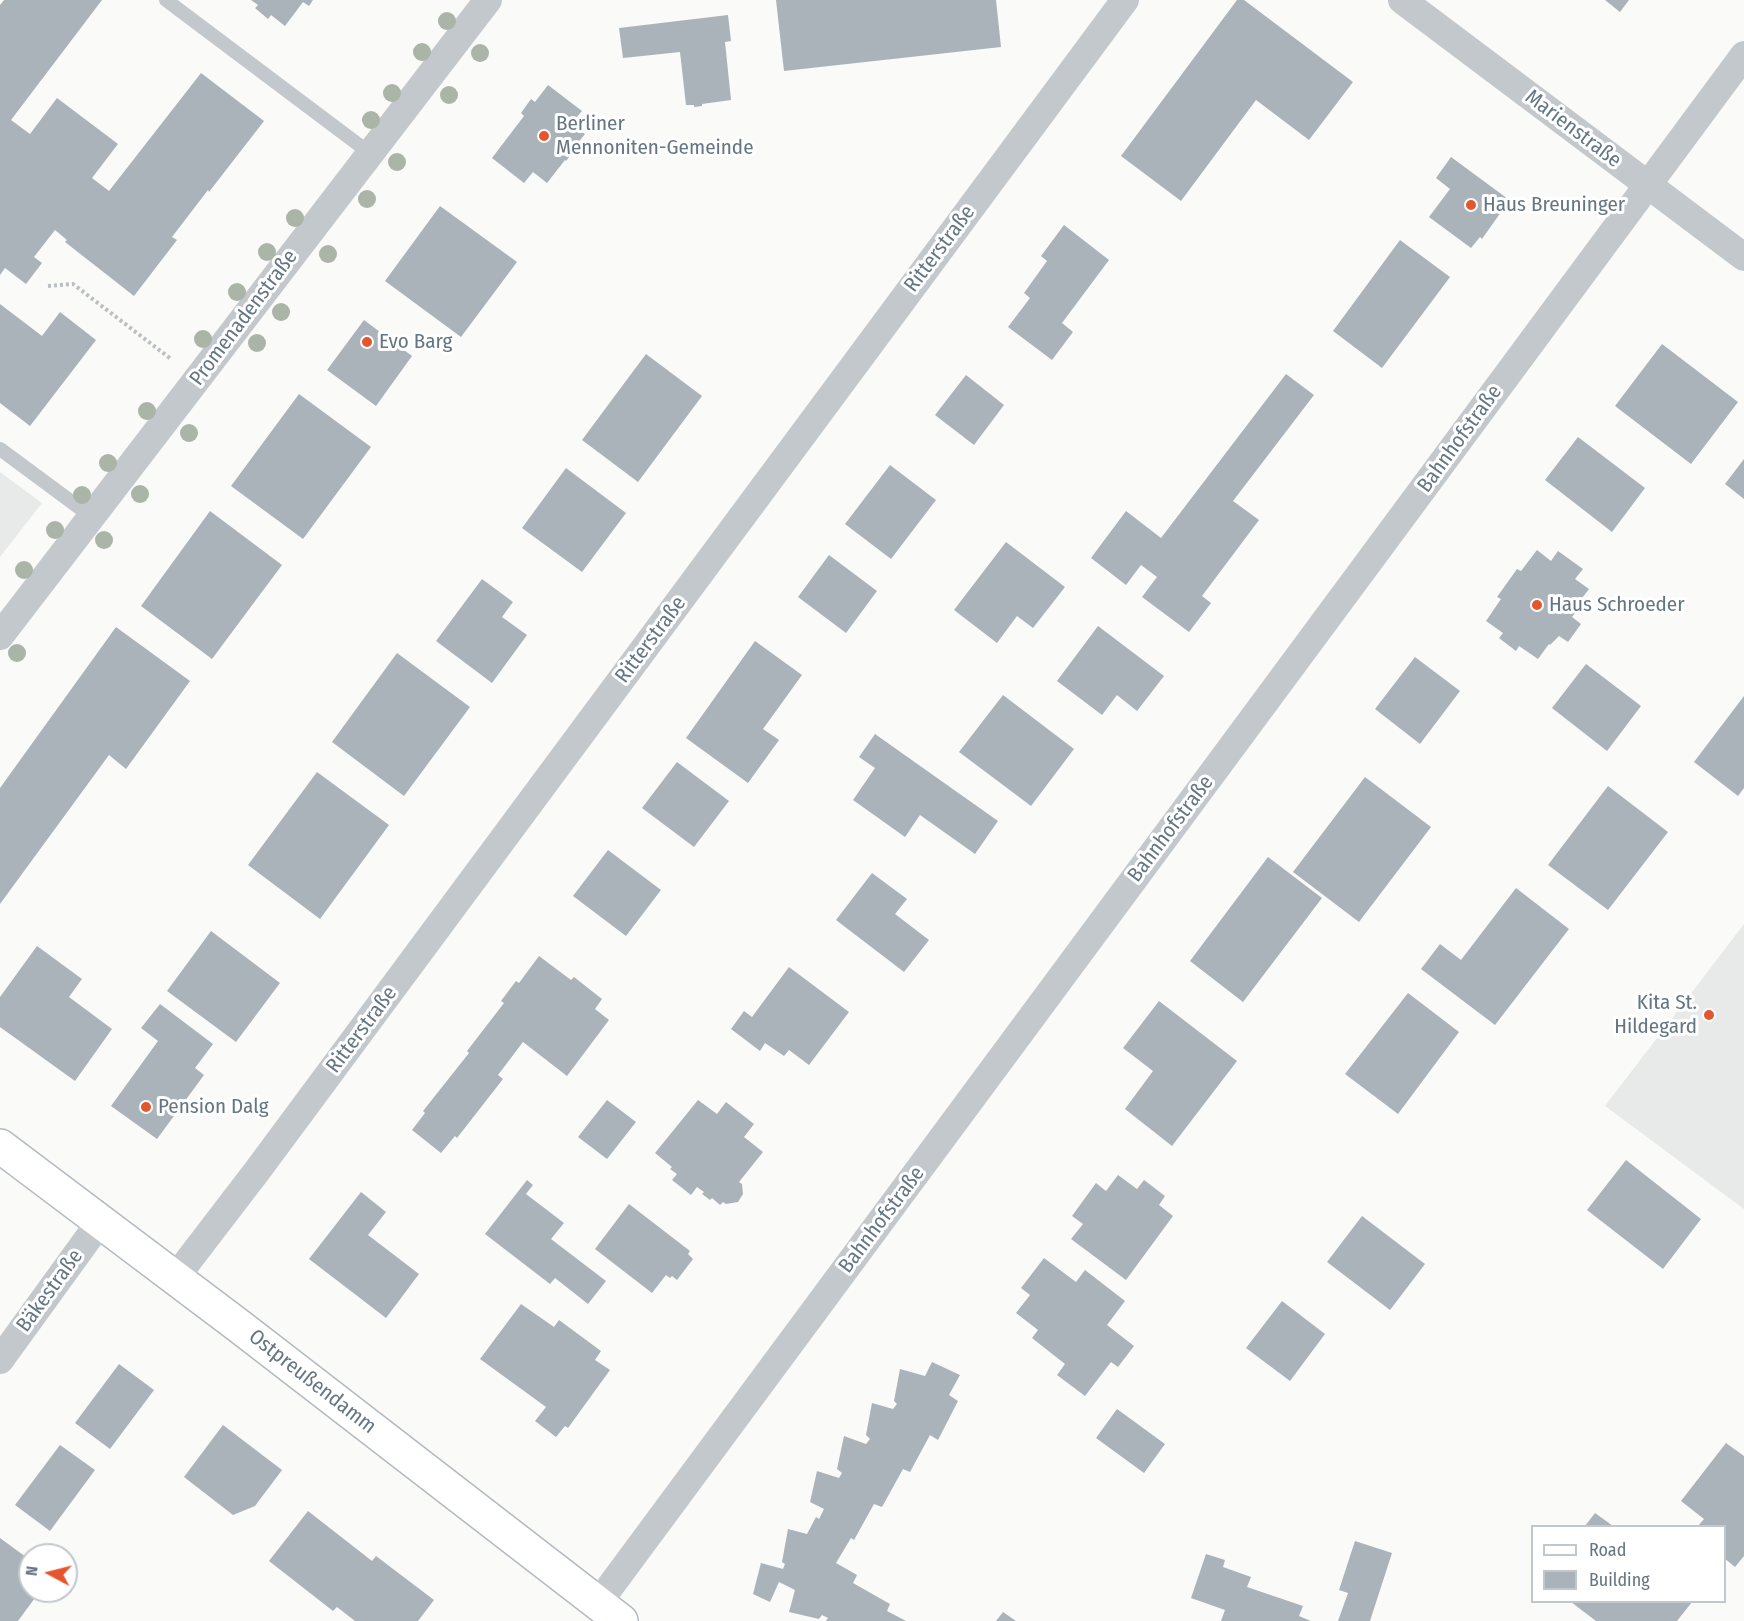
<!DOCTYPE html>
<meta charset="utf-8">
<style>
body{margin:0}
#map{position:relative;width:1744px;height:1621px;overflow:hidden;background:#fafaf8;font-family:"Fira Sans Condensed",sans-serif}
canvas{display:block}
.legend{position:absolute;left:1531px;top:1525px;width:195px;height:78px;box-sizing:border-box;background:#fff;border:2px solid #c1c8cd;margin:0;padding:8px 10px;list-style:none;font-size:18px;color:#657683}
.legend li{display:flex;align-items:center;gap:12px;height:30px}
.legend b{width:30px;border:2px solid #c1c8cd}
.north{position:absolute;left:18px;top:1543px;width:60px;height:60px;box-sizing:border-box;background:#fff;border:2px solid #c1c8cd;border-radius:50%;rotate:277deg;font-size:16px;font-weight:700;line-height:24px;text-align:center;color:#657683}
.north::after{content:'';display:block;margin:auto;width:21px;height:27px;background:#e4572e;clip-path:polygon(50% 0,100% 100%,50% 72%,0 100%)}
</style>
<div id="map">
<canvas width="1744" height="1621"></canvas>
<ul class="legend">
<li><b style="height:8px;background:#fff"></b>Road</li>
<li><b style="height:16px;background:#aab3b9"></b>Building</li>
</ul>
<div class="north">N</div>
</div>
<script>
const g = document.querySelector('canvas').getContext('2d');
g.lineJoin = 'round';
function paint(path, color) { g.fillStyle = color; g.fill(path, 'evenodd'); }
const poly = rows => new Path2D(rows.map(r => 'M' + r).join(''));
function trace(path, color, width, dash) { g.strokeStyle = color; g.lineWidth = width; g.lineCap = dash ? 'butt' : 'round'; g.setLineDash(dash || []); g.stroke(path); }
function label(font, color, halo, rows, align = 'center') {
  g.font = font + ' "Fira Sans Condensed",sans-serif'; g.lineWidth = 6; g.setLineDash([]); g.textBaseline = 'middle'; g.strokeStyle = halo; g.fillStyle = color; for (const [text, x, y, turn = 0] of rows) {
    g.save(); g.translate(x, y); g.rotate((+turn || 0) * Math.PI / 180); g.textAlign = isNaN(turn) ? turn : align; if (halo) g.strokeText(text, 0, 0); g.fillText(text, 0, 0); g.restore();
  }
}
const built = poly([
 [0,472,42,503,0,557],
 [1744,924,1744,1209,1605,1106]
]);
const building = poly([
 [4,0,102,0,11,120,30,134,57,98,118,144,92,178,109,191,201,73,264,121,209,192,208,190,172,237,177,240,134,296,65,242,67,240,55,230,34,257,42,263,26,284,5,268,0,275,0,5],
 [251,0,313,0,309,6,303,2,285,26,271,15,268,19,255,8,258,5],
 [776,0,996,0,1001,47,784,71],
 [1237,0,1244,0,1353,82,1309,140,1256,100,1181,201,1121,156],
 [1605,0,1629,0,1620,12],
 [728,15,731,41,725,42,731,100,702,104,702,106,694,107,694,105,686,105,680,52,623,58,619,28],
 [548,85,582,111,571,124,585,134,577,144,578,146,566,161,565,160,547,183,533,172,524,183,492,158,524,116,521,113,531,99,535,102],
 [1451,157,1508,199,1499,211,1501,212,1482,239,1480,237,1471,248,1429,217,1450,189,1436,178],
 [440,206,517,262,461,337,385,281],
 [1064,225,1109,260,1062,323,1073,332,1052,360,1008,327,1030,298,1024,293,1047,261,1041,256],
 [1400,240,1450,277,1382,368,1333,331],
 [0,304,42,336,60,312,96,340,30,426,0,403],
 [364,320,412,356,376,406,327,370],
 [1662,344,1738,402,1691,464,1615,406],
 [646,354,702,396,638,482,582,440],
 [1286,374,1314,395,1233,501,1259,520,1202,596,1211,603,1189,632,1142,597,1157,577,1141,565,1126,585,1091,558,1126,511,1161,538],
 [966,375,1004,405,974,445,935,415],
 [299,394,371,447,303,539,231,486],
 [1578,437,1645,488,1612,532,1545,480],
 [1744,459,1744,499,1725,484],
 [890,465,936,500,891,559,845,524],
 [566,468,626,513,582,572,522,528],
 [210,511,282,565,212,659,141,606],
 [1006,542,1065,587,1033,628,1017,616,997,643,954,610],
 [1537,550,1551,561,1558,551,1583,569,1575,579,1589,589,1573,610,1576,612,1572,617,1581,624,1568,642,1559,636,1550,645,1549,644,1538,659,1519,646,1516,651,1499,638,1503,633,1486,621,1501,599,1497,597,1517,569,1521,571],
 [829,555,877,591,846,633,798,597],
 [482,579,513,602,502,617,527,635,492,683,436,641],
 [1098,626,1164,676,1137,711,1117,695,1102,715,1057,681],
 [116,627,190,681,126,769,109,755,0,904,0,788],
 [755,641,802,675,763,729,779,740,748,783,686,738],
 [397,653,470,707,404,796,332,742],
 [1415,657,1460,691,1420,744,1375,709],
 [1586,664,1641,706,1607,751,1552,708],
 [1003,695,1074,749,1031,806,959,752],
 [1744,696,1744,788,1738,796,1694,762],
 [875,734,998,821,975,854,920,815,905,837,853,800,875,768,859,757],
 [677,762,729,801,694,847,642,808],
 [317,772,389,825,320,919,248,865],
 [1365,777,1431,827,1359,922,1293,872],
 [1608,786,1668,832,1608,910,1548,865],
 [608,850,661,890,626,936,573,896],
 [1268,857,1322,898,1243,1002,1190,961],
 [872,873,907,899,895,914,929,940,904,972,836,920],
 [1516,888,1569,929,1495,1025,1421,969,1440,944,1461,960],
 [211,931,280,983,236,1042,167,991],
 [37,946,82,979,69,997,112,1029,75,1081,0,1027,0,997],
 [539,956,571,980,574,977,602,999,595,1009,609,1020,567,1076,523,1042,498,1075,503,1079,457,1138,455,1136,441,1153,412,1130,425,1113,423,1111,469,1053,467,1051,504,1003,501,1001,516,981,519,983],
 [789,967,849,1012,809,1065,789,1050,784,1056,765,1043,760,1051,731,1029,744,1011,752,1017],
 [1408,993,1459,1032,1398,1114,1345,1074],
 [1159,1001,1237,1061,1172,1146,1125,1109,1153,1071,1123,1048],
 [160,1004,213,1044,195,1068,204,1075,157,1139,111,1106,158,1041,141,1028],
 [607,1100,636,1122,607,1159,578,1137],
 [698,1100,717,1114,726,1102,754,1124,744,1137,763,1152,739,1182,742,1184,743,1194,738,1202,726,1204,723,1202,720,1205,712,1198,710,1200,702,1194,704,1192,697,1187,691,1195,672,1180,677,1174,670,1169,672,1167,655,1153],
 [1626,1160,1701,1219,1663,1269,1587,1210],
 [1118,1175,1137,1189,1144,1180,1165,1196,1159,1205,1173,1216,1126,1280,1071,1239,1083,1224,1072,1216,1096,1183,1106,1191],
 [527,1180,533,1185,526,1194,564,1223,551,1239,606,1281,588,1304,555,1278,550,1284,485,1234],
 [361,1192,386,1212,368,1235,419,1274,386,1318,309,1259],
 [629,1204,690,1251,688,1254,693,1259,677,1280,672,1276,670,1278,666,1275,652,1293,595,1249],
 [1362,1216,1425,1264,1390,1310,1327,1262],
 [1044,1258,1076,1282,1085,1270,1125,1301,1107,1325,1134,1346,1118,1367,1111,1362,1085,1396,1057,1375,1065,1364,1032,1338,1038,1330,1016,1313,1030,1295,1021,1288],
 [1282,1301,1325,1334,1290,1381,1246,1348],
 [521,1304,554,1327,559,1320,601,1351,595,1360,610,1370,568,1428,565,1426,556,1437,535,1421,546,1407,480,1359],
 [932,1362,960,1375,949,1395,958,1401,938,1440,930,1435,910,1472,903,1469,882,1507,874,1504,854,1540,851,1538,836,1563,857,1575,853,1583,890,1604,887,1611,906,1621,826,1621,828,1618,822,1615,819,1619,789,1612,795,1590,779,1582,770,1602,753,1594,761,1563,783,1569,785,1564,782,1562,788,1529,807,1534,816,1517,819,1519,824,1509,810,1502,817,1471,839,1478,842,1473,837,1469,844,1436,866,1444,870,1439,866,1435,872,1403,893,1409,897,1404,894,1401,900,1369,925,1376],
 [119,1364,154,1390,110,1449,75,1423],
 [1117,1409,1165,1444,1144,1473,1096,1438],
 [223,1425,282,1470,255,1506,233,1515,184,1477],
 [1726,1443,1744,1456,1744,1556,1735,1567,1724,1558,1724,1526,1698,1526,1704,1519,1681,1501],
 [60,1445,95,1470,50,1531,15,1505],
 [308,1511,372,1561,376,1556,434,1600,418,1621,355,1621,337,1607,333,1611,269,1561],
 [1595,1513,1613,1526,1585,1526],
 [0,1538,30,1560,30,1591,40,1591,18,1621,0,1621],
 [1355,1541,1392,1553,1370,1621,1338,1621,1348,1593,1339,1590],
 [1206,1554,1225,1560,1223,1567,1251,1577,1247,1587,1303,1606,1299,1616,1311,1621,1221,1621,1225,1610,1191,1598],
 [1571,1602,1692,1602,1677,1621,1596,1621],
 [1003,1612,1016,1621,996,1621]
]);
const path = poly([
 [48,286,73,284,171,359]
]);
const lane = poly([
 [166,0,371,154],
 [0,449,92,517]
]);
const street = poly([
 [1402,0,1744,257],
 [0,636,488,0],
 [175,1278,257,1171,1125,0],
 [0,1360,100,1222],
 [598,1603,1744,55]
]);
const secondary = poly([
 [0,1146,239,1326,621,1621]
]);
const trees = [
 [447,21],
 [422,52],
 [480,53],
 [392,93],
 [449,95],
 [371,120],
 [397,162],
 [367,199],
 [295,218],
 [267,252],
 [328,254],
 [237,292],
 [281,312],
 [203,339],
 [257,343],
 [147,411],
 [189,433],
 [108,463],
 [140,494],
 [82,495],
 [55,530],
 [104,540],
 [24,570],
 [17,653]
];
const markers = [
 [544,136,6,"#e4572e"],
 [1471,205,6,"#e4572e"],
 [367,342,6,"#e4572e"],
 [1537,605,6,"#e4572e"],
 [1709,1015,6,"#e4572e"],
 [146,1107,6,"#e4572e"]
];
const poiNames = [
 ["Berliner",556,124],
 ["Mennoniten-Gemeinde",556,148],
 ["Haus Breuninger",1483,205],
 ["Evo Barg",379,342],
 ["Haus Schroeder",1549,605],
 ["Kita St.",1697,1003,"right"],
 ["Hildegard",1697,1027,"right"],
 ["Pension Dalg",158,1107]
];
const streetNames = [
 ["Marienstraße",1573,129,37],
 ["Ritterstraße",940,249,-53],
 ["Promenadenstraße",244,318,-53],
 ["Bahnhofstraße",1460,439,-54],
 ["Ritterstraße",651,640,-53],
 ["Bahnhofstraße",1171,829,-53],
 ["Ritterstraße",362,1030,-53],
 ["Bahnhofstraße",882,1220,-53],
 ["Bäkestraße",50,1291,-54],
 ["Ostpreußendamm",312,1382,38]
];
paint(built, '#e8e9e9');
paint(building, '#aab3b9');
trace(secondary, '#b3babf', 36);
trace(path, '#bbbfc2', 4, [3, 3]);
trace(lane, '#c3c8cc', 14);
trace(street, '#c3c8cc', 28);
trace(secondary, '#fff', 33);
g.fillStyle = '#aab4a7';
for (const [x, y] of trees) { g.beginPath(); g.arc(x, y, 9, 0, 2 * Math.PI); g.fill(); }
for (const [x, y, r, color] of markers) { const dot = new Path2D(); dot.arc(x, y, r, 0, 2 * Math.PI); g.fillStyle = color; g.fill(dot); trace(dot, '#fff', 2); }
label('21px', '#657683', '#fff', poiNames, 'left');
label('21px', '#657683', '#fff', streetNames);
</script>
